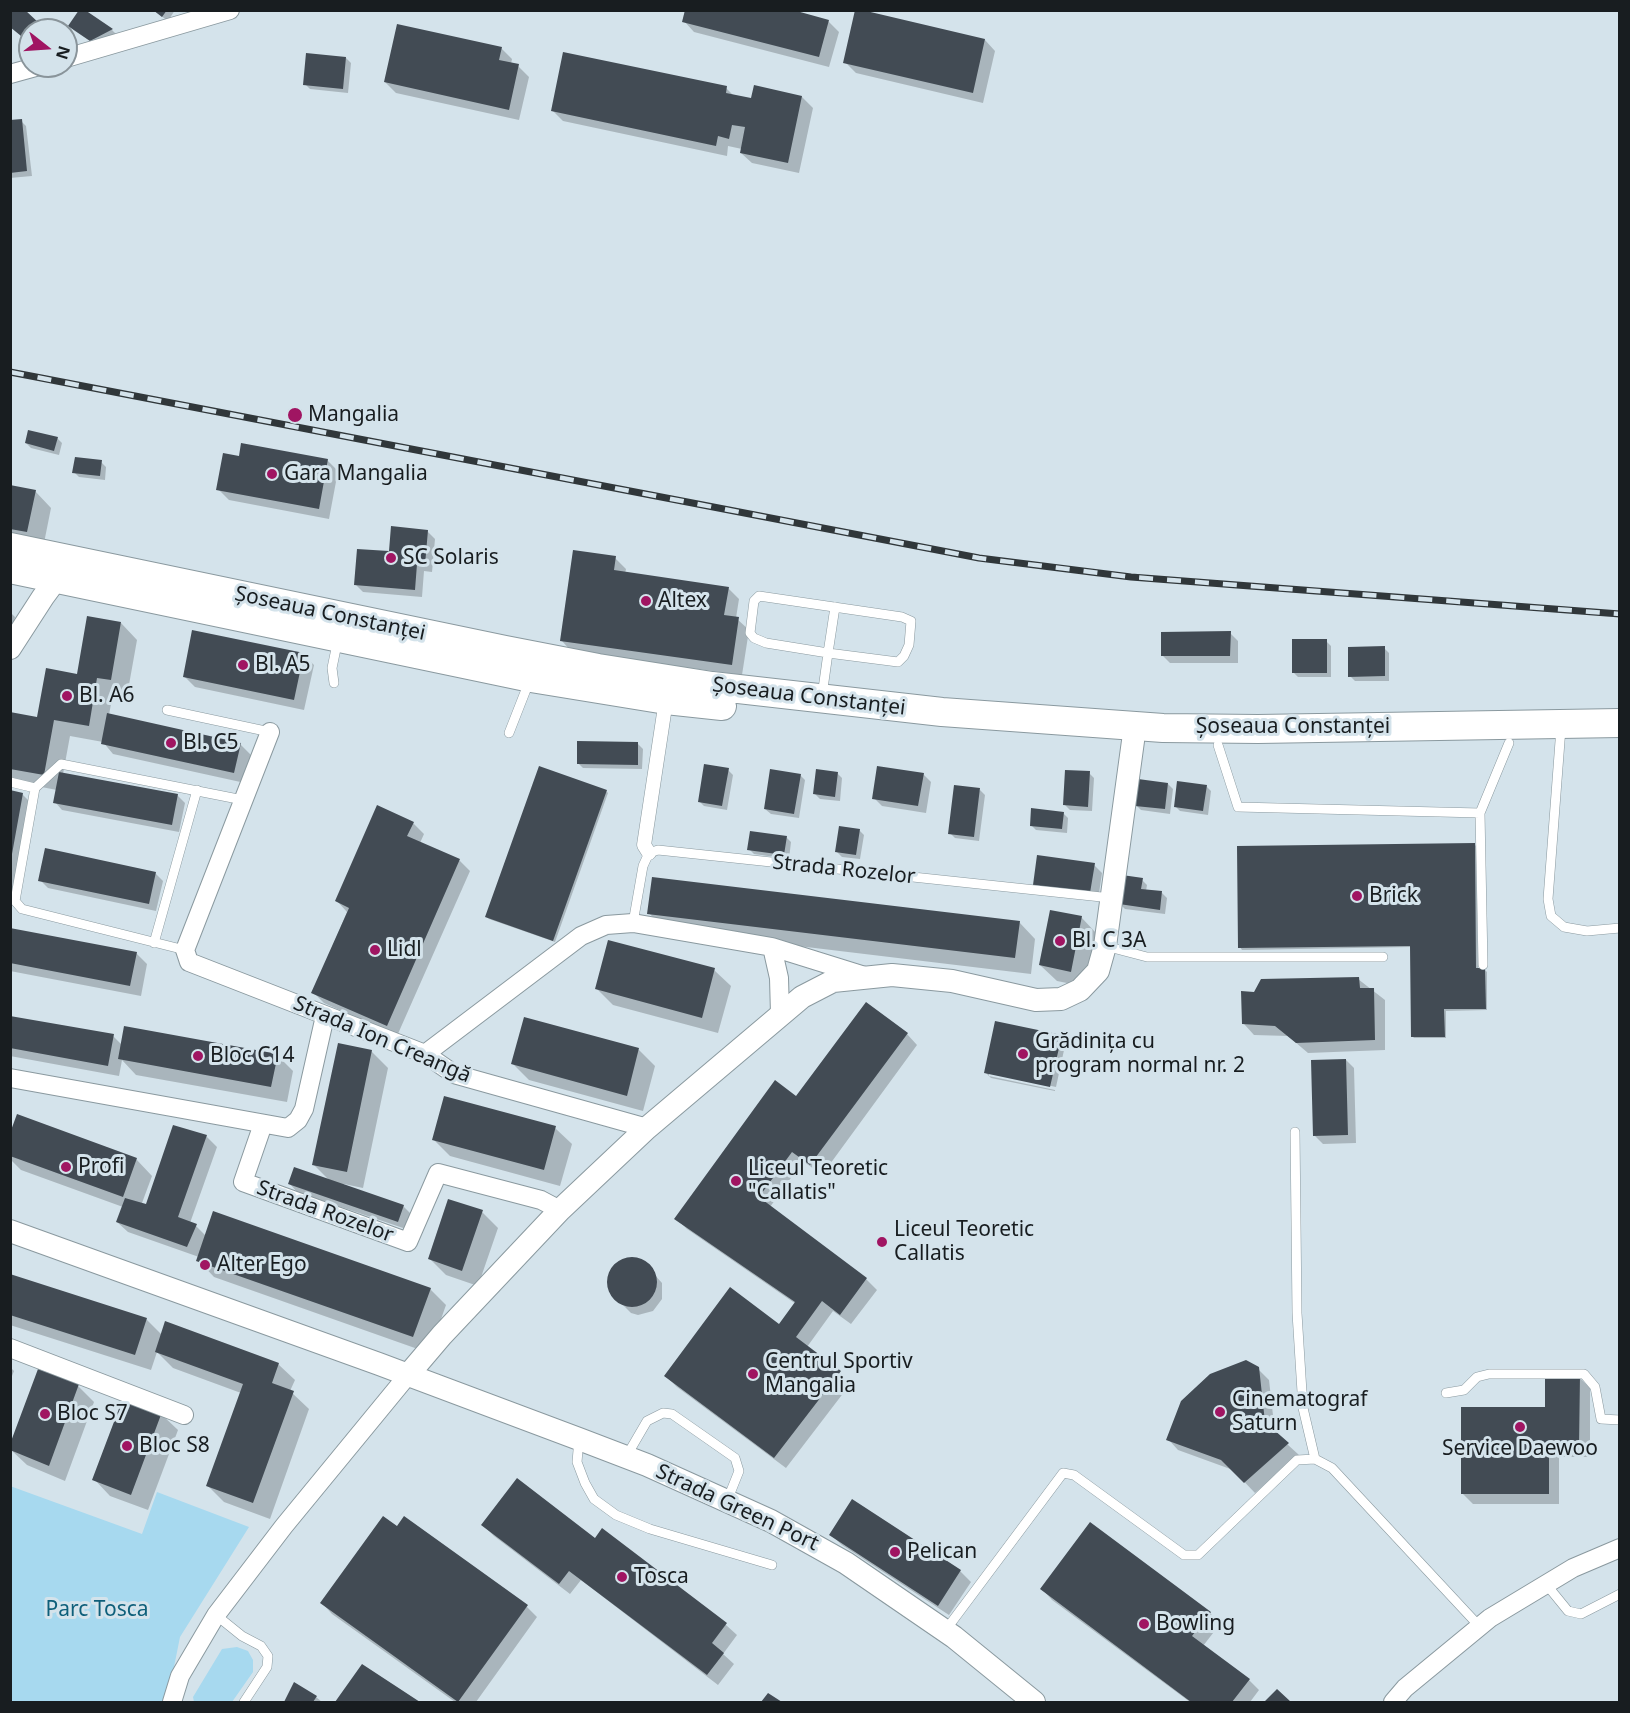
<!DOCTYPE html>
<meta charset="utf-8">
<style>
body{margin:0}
#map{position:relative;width:1630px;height:1713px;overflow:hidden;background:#d4e3eb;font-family:"Noto Sans",sans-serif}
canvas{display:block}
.frame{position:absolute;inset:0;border:12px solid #181d20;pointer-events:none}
.north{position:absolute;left:18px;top:18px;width:60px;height:60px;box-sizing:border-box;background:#d4e3eb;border:2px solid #89949a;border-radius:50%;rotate:107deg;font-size:16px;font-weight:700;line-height:24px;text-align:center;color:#181d20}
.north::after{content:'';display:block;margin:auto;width:21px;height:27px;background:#a01562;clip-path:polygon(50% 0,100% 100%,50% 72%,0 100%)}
</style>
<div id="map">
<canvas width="1630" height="1713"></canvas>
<div class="frame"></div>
<div class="north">N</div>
</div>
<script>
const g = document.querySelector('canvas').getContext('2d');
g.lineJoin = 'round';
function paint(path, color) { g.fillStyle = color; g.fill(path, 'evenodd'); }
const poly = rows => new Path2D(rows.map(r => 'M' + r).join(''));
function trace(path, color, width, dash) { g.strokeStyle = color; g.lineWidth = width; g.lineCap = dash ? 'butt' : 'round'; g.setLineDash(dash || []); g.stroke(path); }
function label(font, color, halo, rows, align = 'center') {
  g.font = font + ' "Noto Sans",sans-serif'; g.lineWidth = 6; g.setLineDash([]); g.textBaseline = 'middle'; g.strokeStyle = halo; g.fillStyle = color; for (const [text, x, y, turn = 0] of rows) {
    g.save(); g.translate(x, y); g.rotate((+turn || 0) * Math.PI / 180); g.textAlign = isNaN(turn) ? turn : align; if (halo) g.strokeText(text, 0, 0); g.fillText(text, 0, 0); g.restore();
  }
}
const green = poly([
 [10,1486,142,1534,157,1492,249,1527,180,1637,167,1702,11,1702],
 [237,1647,248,1651,253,1660,253,1672,232,1702,194,1702,193,1697,222,1649]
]);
const shadow = poly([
 [83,10,112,30,117,35,96,45,75,31,70,26],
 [153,10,175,10,168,21],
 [684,21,828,21,839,32,829,67,694,32],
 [39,25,44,30,30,30,30,43,10,26],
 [985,40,995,51,983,103,856,73,845,62],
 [501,48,512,59,511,64,518,66,529,77,519,120,396,93,385,82],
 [346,58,351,63,348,93,310,89,305,84],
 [726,88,735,97,752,100,802,97,813,108,799,173,752,163,741,153,742,149,728,146,727,156,563,121,552,110],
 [21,121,26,126,32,176,10,178,10,122],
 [57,438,62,443,59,455,31,448,26,443],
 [240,458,327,460,338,471,329,519,229,500,218,489],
 [101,462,106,467,105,480,79,477,74,472],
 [10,486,35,491,51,508,43,548,10,541],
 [427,531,435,539,432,572,424,571,422,597,363,592,355,584],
 [615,558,626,569,625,574,728,588,739,599,736,618,749,630,742,675,572,652,562,641],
 [10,612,15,617,10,637],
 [121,623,137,640,127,696,113,693,109,715,240,744,251,755,245,783,113,754,103,742,70,736,63,774,177,795,185,803,179,832,62,810,55,802,57,790,10,781,10,714,38,718,78,675],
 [1230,633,1238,641,1238,663,1170,663,1162,655],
 [1326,641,1331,646,1331,677,1298,677,1293,672],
 [1384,648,1389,653,1389,681,1355,681,1350,676],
 [303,654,314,665,304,710,195,687,184,676],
 [638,744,643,749,642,769,583,768,578,763],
 [728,770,733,775,727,810,704,806,699,801],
 [837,773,842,778,840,801,820,799,815,794],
 [1089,773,1094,778,1092,811,1070,810,1065,805],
 [923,774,931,782,926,813,882,806,874,798],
 [800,775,805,780,799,818,771,814,765,809],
 [1168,784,1173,789,1170,814,1141,810,1136,805],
 [1206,786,1211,791,1208,815,1180,811,1175,806],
 [980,790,985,795,979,841,955,838,950,833],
 [606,791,608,793,555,942,489,919,487,917],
 [10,792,22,794,30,802,10,910],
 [1063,813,1068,818,1067,833,1036,830,1031,825],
 [413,823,424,834,420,843,460,861,470,871,397,1036,324,1003,313,992,347,912,337,901],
 [859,830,864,835,860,859,842,857,837,852],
 [786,837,791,842,789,859,754,854,749,849],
 [1474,844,1476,846,1478,970,1485,970,1487,972,1487,1010,1446,1011,1446,1038,1414,1038,1412,1036,1411,947,1242,950,1240,947],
 [1094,865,1102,873,1098,900,1042,893,1034,885],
 [155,873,163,881,156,911,48,888,40,880],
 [1142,880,1147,885,1146,891,1162,893,1167,898,1165,914,1125,909,1120,904],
 [649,913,1019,922,1035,939,1031,974,665,930],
 [1081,917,1097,934,1087,987,1057,981,1040,965],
 [10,930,136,953,147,964,141,996,10,971],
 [714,970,731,986,718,1033,613,1005,597,989],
 [1358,979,1385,1000,1385,1050,1308,1053,1288,1036,1254,1035,1244,1024,1255,993],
 [10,1017,113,1036,122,1045,277,1055,293,1071,287,1102,136,1075,122,1060,119,1076,10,1056],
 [525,1019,639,1050,655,1066,643,1111,529,1080,513,1064],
 [907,1034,917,1045,822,1175,803,1161,770,1207,866,1279,877,1290,851,1324,833,1311,807,1347,851,1383,786,1468,677,1387,666,1376,779,1326,796,1304,687,1229,676,1218],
 [1061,1036,1066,1041,1056,1087,989,1073,989,1076,1055,1090,1055,1091,991,1078,986,1073],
 [371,1051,388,1068,363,1188,344,1184,343,1186,403,1206,411,1214,406,1229,297,1192,290,1184,331,1182,314,1165],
 [1346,1060,1354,1068,1356,1143,1323,1144,1315,1136],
 [555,1128,572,1144,560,1186,450,1156,433,1139],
 [10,1136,136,1159,152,1176,142,1203,147,1206,206,1136,217,1147,190,1223,196,1226,206,1236,430,1289,446,1305,429,1353,214,1277,198,1260,199,1257,128,1232,117,1222,123,1207,21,1170,10,1159],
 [482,1212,498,1228,478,1286,446,1275,430,1259],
 [629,1259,644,1263,662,1283,662,1299,653,1311,638,1315,631,1313,611,1293,609,1278,616,1265],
 [10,1276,146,1319,162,1335,278,1364,295,1380,290,1391,309,1409,270,1519,224,1502,208,1486,241,1393,173,1368,157,1352,151,1370,10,1325],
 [10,1367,14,1371,10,1381],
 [1258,1369,1269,1380,1275,1433,1299,1455,1255,1493,1233,1470,1178,1450,1168,1439],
 [1579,1377,1590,1388,1590,1457,1559,1457,1559,1504,1473,1504,1462,1493],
 [78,1386,94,1402,65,1481,27,1465,10,1449],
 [161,1414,178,1430,148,1510,110,1496,94,1479],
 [853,1501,960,1571,971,1582,949,1615,842,1545,831,1535],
 [483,1525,595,1540,603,1530,726,1625,737,1635,723,1654,734,1664,718,1685,581,1580,570,1594,494,1536],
 [1042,1589,1210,1613,1220,1624,1203,1646,1249,1680,1259,1690,1250,1702,1190,1702,1052,1600],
 [322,1603,527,1607,537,1617,476,1702,455,1702,332,1614],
 [363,1666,417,1702,337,1702],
 [294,1684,316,1697,322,1702,286,1702]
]);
const building = poly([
 [10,10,25,10,40,24,35,30,30,30,30,36,26,40,10,27],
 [79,10,85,10,113,29,90,41,68,26],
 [153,10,167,10,162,17],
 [685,10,793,10,829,20,819,57,682,22],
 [855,10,862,10,985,39,973,93,843,63],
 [397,24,502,47,499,60,519,64,509,110,384,82],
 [563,52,727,86,726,93,751,98,754,85,802,96,788,163,740,153,745,127,732,125,729,139,718,136,716,146,551,111],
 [306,53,346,57,343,89,303,85],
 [22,119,27,171,10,173,10,120],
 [28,430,58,437,54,451,25,443],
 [241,443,328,459,319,509,216,490,223,453,239,456],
 [75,457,102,460,100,476,72,473],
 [10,485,36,490,27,532,10,529],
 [391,526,428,530,425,565,417,564,415,590,354,585,357,549,389,551],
 [573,550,616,556,614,570,729,587,724,615,739,617,732,665,560,641],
 [87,616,121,622,111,680,97,678,89,726,54,720,44,775,10,769,10,712,37,717,46,668,77,674],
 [192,630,304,653,294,700,183,677],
 [1231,631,1230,656,1161,656,1161,632],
 [1292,639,1327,639,1327,673,1292,673],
 [1385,646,1385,676,1348,677,1348,647],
 [107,713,241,743,234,773,101,744],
 [577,741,638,742,638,765,577,764],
 [704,764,729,768,722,806,698,802],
 [539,766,607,790,553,941,485,917],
 [877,766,924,773,918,806,872,799],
 [770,769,801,774,794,814,764,809],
 [816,769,838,772,835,797,813,794],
 [1065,770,1090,771,1088,807,1063,805],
 [59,772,178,794,172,825,53,803],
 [1138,779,1168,783,1165,809,1135,806],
 [1177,781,1207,785,1203,811,1174,807],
 [954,785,980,788,974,837,948,834],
 [10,790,23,793,12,854,10,854],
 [377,805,414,822,407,836,460,859,387,1026,311,993,349,908,335,901],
 [1031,808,1064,812,1062,829,1030,826],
 [839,826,860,829,856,855,835,852],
 [750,831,787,836,784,855,747,850],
 [1475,843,1476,968,1485,968,1486,1009,1444,1009,1445,1037,1411,1037,1410,946,1238,948,1237,846],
 [45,848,156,872,149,904,38,881],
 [1037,855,1095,863,1090,893,1033,885],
 [1122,875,1143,878,1141,889,1162,891,1160,910,1119,904],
 [652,877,1020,921,1015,958,647,914],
 [1050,910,1082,916,1071,972,1039,965],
 [10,928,137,952,130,986,10,963],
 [608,940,715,968,702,1018,595,989],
 [1359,977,1360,988,1374,988,1375,1040,1296,1043,1275,1026,1242,1024,1241,991,1254,992,1261,979],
 [866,1002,908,1033,810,1165,792,1152,759,1197,867,1278,840,1315,822,1301,796,1337,841,1371,774,1458,664,1376,730,1287,779,1324,795,1302,674,1219,775,1080,796,1096],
 [10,1016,114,1034,108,1066,10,1048],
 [524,1017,639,1048,627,1096,511,1064],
 [995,1021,1062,1035,1050,1087,984,1073],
 [124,1026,278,1054,271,1087,118,1059],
 [338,1043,372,1050,347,1172,312,1165],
 [1346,1059,1348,1135,1313,1136,1311,1060],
 [444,1096,556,1126,544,1170,432,1140],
 [17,1114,137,1158,123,1197,10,1156,10,1133],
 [173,1125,207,1135,178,1217,197,1224,187,1247,116,1222,125,1198,146,1204],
 [294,1167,404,1205,398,1222,288,1184],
 [448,1199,483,1210,462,1271,428,1259],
 [213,1211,431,1288,413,1337,196,1261],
 '607 1282a25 25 0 1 1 50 0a25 25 0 1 1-50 0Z',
 [10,1274,147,1318,135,1355,10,1315],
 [165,1321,279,1363,272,1383,294,1391,253,1503,206,1486,243,1384,155,1352],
 [1246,1360,1259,1367,1265,1422,1289,1443,1244,1483,1221,1460,1166,1440,1181,1401,1210,1374],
 [38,1369,79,1384,49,1466,10,1450,10,1444],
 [1545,1376,1580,1376,1579,1447,1549,1447,1549,1494,1461,1494,1461,1407,1545,1407],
 [123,1398,162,1412,131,1495,92,1480],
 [517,1478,595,1538,602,1528,727,1623,712,1643,724,1653,707,1675,569,1571,559,1584,481,1525],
 [852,1499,961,1570,938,1606,829,1535],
 [383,1516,397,1526,404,1516,528,1605,458,1702,320,1603],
 [1090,1522,1211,1612,1192,1636,1250,1679,1232,1702,1191,1702,1040,1589],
 [362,1664,420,1702,335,1702],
 [294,1682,317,1696,313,1702,284,1702],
 [1277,1689,1291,1702,1264,1702],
 [768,1693,782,1702,761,1702]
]);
const service = poly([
 [334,683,332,668,338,639],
 [822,696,828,653,898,662,904,656,909,645,911,621,902,617,759,596,754,601,750,633,754,638,766,643,828,653,835,607],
 [167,710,270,732],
 [1561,728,1548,899,1551,916,1564,927,1587,931,1620,928],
 [509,733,529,682],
 [1218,745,1238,807,1480,813,1509,743],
 [10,782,35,788],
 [1480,813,1483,965],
 [633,923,643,866,649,853,658,850,1111,898],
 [154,943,197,790],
 [1105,946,1147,957,1383,957],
 [185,950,22,909,15,901,35,788,61,764,243,800],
 [1295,1132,1297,1313,1303,1408,1315,1459],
 [1446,1393,1464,1390,1477,1377,1489,1374,1584,1374,1595,1387,1601,1419,1620,1420],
 [579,1439,577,1462,585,1483,594,1499,616,1515,650,1529,772,1565],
 [626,1457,647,1421,663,1413,672,1414,735,1458,739,1471,727,1501],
 [1546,1584,1568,1611,1581,1614,1620,1594],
 [216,1615,242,1636,261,1646,268,1656,267,1667,244,1702],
 [945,1631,1063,1473,1074,1475,1184,1555,1198,1555,1297,1460,1315,1459,1332,1468,1480,1627]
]);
const pedestrian = poly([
 [649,853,644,845,666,700]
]);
const minor = poly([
 [66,58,230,10],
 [10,74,39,66],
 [270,732,185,950,189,962,425,1054,454,1074,647,1128],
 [772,947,865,976],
 [425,1054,581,936,606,925,633,923,772,947,779,978,780,1014],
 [10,1078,288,1128,298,1120,304,1109,325,1016],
 [263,1124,243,1182,408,1242,438,1173,541,1200,560,1210],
 [10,1348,184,1415],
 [172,1702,180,1676,216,1615,284,1526,408,1375],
 [1393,1702,1405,1688,1490,1618,1573,1568,1620,1548]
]);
const tertiary = poly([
 [10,648,43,597,57,578],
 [10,1231,379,1364,579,1439,647,1465,771,1521,846,1563,954,1637,1034,1702],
 [408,1375,442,1335,560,1210,647,1128,802,997,833,981,892,975,952,981,1036,1000,1061,999,1080,990,1098,971,1105,946,1133,741]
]);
const primary = poly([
 [10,547,505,650,598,668,712,686,942,712,1163,728,1258,729,1620,723],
 [10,569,531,678,666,700,722,706]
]);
const rail = poly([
 [10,372,979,558,1131,577,1620,614]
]);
const markers = [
 [295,415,8,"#a01562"],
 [272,474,6,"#a01562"],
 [391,558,6,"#a01562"],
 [646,601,6,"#a01562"],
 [243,665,6,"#a01562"],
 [67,696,6,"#a01562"],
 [171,743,6,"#a01562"],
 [1357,896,6,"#a01562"],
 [1060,941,6,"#a01562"],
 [375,950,6,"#a01562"],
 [1023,1054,6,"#a01562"],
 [198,1056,6,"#a01562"],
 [66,1167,6,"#a01562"],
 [736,1181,6,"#a01562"],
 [882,1242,6,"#a01562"],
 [205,1265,6,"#a01562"],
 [753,1374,6,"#a01562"],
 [1220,1412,6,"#a01562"],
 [45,1414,6,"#a01562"],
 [1520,1427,6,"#a01562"],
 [127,1446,6,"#a01562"],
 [895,1552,6,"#a01562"],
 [622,1577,6,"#a01562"],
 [1144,1624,6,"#a01562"]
];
const poiNames = [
 ["Mangalia",308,415],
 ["Gara Mangalia",284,474],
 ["SC Solaris",403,558],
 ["Altex",658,601],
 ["Bl. A5",255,665],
 ["Bl. A6",79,696],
 ["Bl. C5",183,743],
 ["Brick",1369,896],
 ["Bl. C 3A",1072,941],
 ["Lidl",387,950],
 ["Grădinița cu",1035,1042],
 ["program normal nr. 2",1035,1066],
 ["Bloc C14",210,1056],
 ["Profi",78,1167],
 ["Liceul Teoretic",748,1169],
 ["\"Callatis\"",748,1193],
 ["Liceul Teoretic",894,1230],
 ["Callatis",894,1254],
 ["Alter Ego",217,1265],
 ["Centrul Sportiv",765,1362],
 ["Mangalia",765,1386],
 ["Cinematograf",1232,1400],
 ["Saturn",1232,1424],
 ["Bloc S7",57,1414],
 ["Bloc S8",139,1446],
 ["Service Daewoo",1520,1449,"center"],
 ["Pelican",907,1552],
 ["Tosca",634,1577],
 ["Bowling",1156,1624]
];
const streetNames = [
 ["Șoseaua Constanței",330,614,12],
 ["Șoseaua Constanței",809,697,7],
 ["Șoseaua Constanței",1293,727],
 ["Strada Rozelor",844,870,6],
 ["Strada Ion Creangă",382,1040,23],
 ["Strada Rozelor",325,1212,20],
 ["Strada Green Port",737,1508,25]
];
const parkNames = [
 ["Parc Tosca",97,1610]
];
paint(green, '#a7d9ef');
paint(shadow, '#0003');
paint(building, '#424b54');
trace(service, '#8a999f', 10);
trace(pedestrian, '#8a999f', 15);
trace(minor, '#8a999f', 20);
trace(tertiary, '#8a999f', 24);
trace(primary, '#8a999f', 30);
trace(service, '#fff', 9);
trace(pedestrian, '#fff', 14);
trace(minor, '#fff', 18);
trace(tertiary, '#fff', 22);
trace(primary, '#fff', 28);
trace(rail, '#30373a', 7);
trace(rail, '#d4e3eb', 4.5, [14]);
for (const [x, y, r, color] of markers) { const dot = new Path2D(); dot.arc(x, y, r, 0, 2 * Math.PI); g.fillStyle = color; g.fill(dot); trace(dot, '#d4e3eb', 2); }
label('21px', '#181d20', '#d4e3eb', poiNames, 'left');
label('21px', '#181d20', '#d4e3eb', streetNames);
label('21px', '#0e5f7a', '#d4e3eb', parkNames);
</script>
